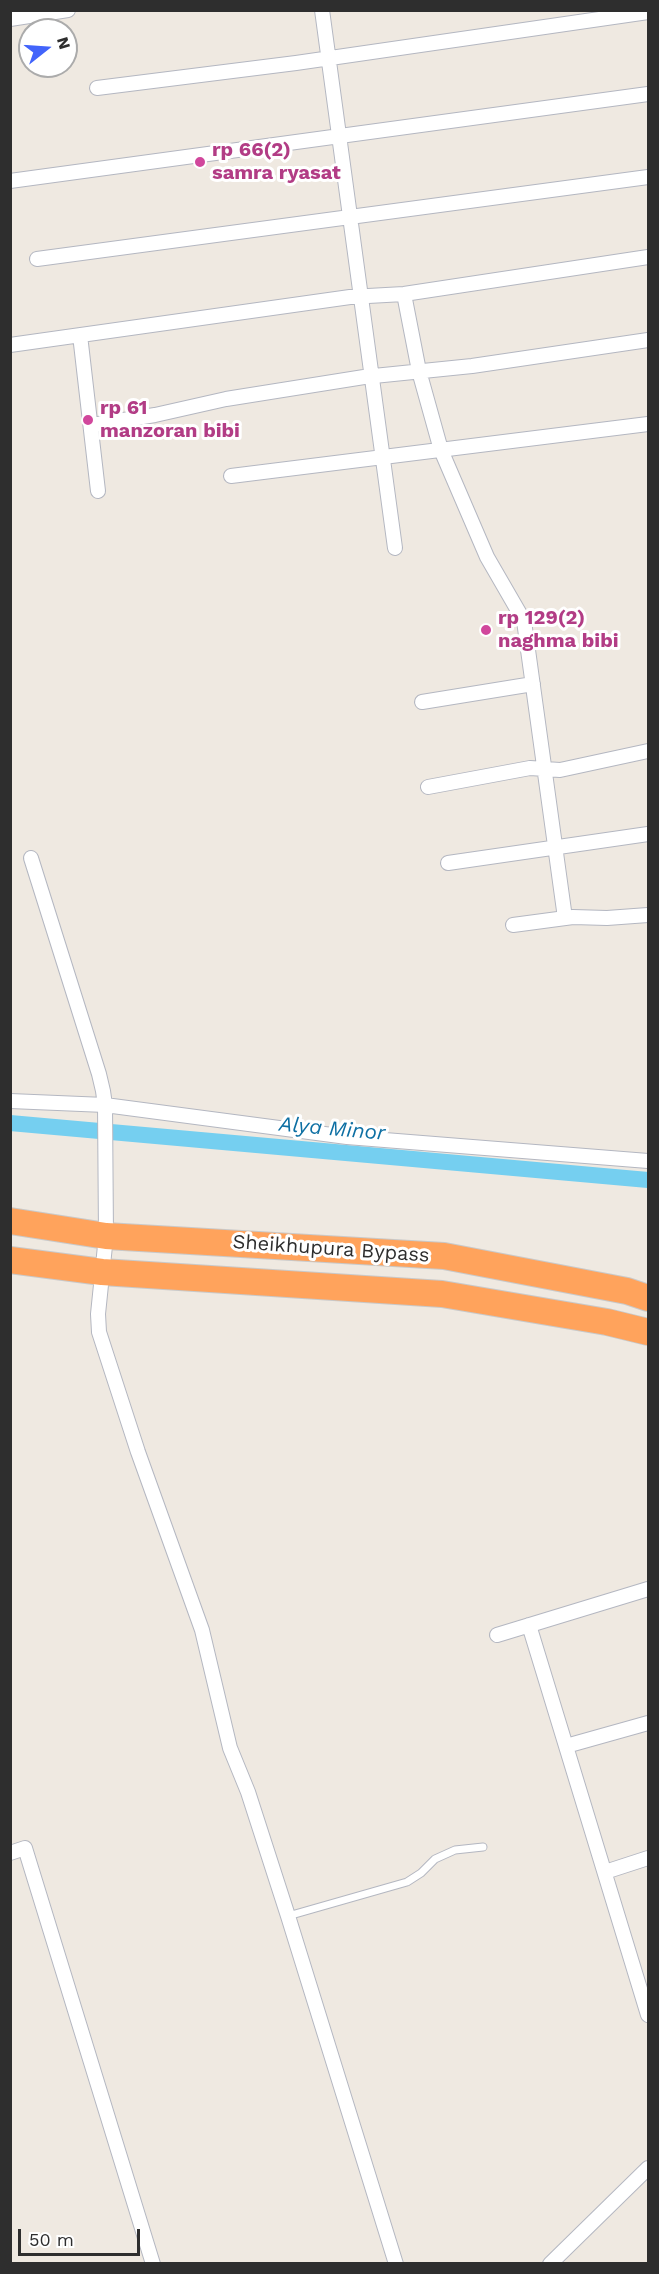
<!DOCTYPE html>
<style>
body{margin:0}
#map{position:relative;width:659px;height:2274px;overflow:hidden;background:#efe9e1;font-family:"Work Sans",sans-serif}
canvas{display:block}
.frame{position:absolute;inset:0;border:12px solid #2e2e2e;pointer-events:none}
.north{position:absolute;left:18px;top:18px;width:60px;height:60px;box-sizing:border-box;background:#fff;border:2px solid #ababab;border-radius:50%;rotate:73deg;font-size:16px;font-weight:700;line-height:24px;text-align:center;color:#2e2e2e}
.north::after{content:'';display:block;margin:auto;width:21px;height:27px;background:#4264fb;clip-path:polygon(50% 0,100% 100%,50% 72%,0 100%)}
.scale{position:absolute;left:18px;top:2229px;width:122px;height:27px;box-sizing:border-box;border:3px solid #2e2e2e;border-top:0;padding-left:8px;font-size:18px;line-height:21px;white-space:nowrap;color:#2e2e2e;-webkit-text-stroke:4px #fff;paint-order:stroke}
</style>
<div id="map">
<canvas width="659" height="2274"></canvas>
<div class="frame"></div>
<div class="north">N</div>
<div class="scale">50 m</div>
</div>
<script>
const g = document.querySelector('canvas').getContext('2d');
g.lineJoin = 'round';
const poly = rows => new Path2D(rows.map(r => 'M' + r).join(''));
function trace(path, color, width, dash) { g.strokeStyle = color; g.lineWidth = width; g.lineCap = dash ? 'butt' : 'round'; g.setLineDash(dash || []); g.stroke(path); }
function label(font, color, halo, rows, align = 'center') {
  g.font = font + ' "Work Sans",sans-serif'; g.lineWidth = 6; g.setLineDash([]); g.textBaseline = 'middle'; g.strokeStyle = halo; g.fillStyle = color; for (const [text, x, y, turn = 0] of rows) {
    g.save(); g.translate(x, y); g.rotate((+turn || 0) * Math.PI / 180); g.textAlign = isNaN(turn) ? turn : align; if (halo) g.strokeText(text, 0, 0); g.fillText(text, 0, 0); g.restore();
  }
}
const canal = poly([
 [10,1123,648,1180]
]);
const lane = poly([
 [288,1916,407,1882,421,1873,435,1859,455,1850,483,1847]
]);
const street = poly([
 [322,10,395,548],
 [10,19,68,10],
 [97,88,296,63,648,12],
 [10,181,648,94],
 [37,259,648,177],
 [404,294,419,371,441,450,487,557,524,621,565,918],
 [80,335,98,491],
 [10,345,350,297,404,294,648,257],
 [92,425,155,415,226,399,364,377,472,366,648,340],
 [231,476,648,424],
 [422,702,533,684],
 [428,787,530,768,560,770,648,751],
 [31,858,99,1074,103,1091,105,1105,106,1236,98,1314,99,1332,138,1452,202,1630,230,1748,248,1792,288,1916,396,2264],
 [448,863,648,834],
 [513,925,573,917,607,918,648,915],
 [10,1101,105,1105,347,1137,648,1161],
 [529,1625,648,2015],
 [497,1635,648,1589],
 [566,1746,648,1723],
 [10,1853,25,1848,153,2264],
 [605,1872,648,1858],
 [550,2264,648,2168]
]);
const highway = poly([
 [10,1221,106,1236,444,1256,627,1291,648,1298],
 [10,1260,102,1272,442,1294,607,1322,648,1332]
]);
const markers = [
 [200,162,6,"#d1479c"],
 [88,420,6,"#d1479c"],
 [486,630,6,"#d1479c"]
];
const hotelNames = [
 ["rp 66(2)",212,150],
 ["samra ryasat",212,173],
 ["rp 61",100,408],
 ["manzoran bibi",100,431],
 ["rp 129(2)",498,618],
 ["naghma bibi",498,641]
];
const streetNames = [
 ["Sheikhupura Bypass",331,1249,4]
];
const waterNames = [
 ["Alya Minor",332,1129,5]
];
trace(canal, '#75cff0', 16);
trace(lane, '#b4b7c1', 9);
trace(street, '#b4b7c1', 16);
trace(highway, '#c9c9c9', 28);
trace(lane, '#fff', 7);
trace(street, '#fff', 14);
trace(highway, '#ffa35c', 26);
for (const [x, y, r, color] of markers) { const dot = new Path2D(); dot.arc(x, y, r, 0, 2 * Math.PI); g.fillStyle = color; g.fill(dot); trace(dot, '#fff', 2); }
label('bold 20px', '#b23c85', '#fff', hotelNames, 'left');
label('20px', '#2e2e2e', '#fff', streetNames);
label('italic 21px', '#0d6fa3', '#fff', waterNames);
</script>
